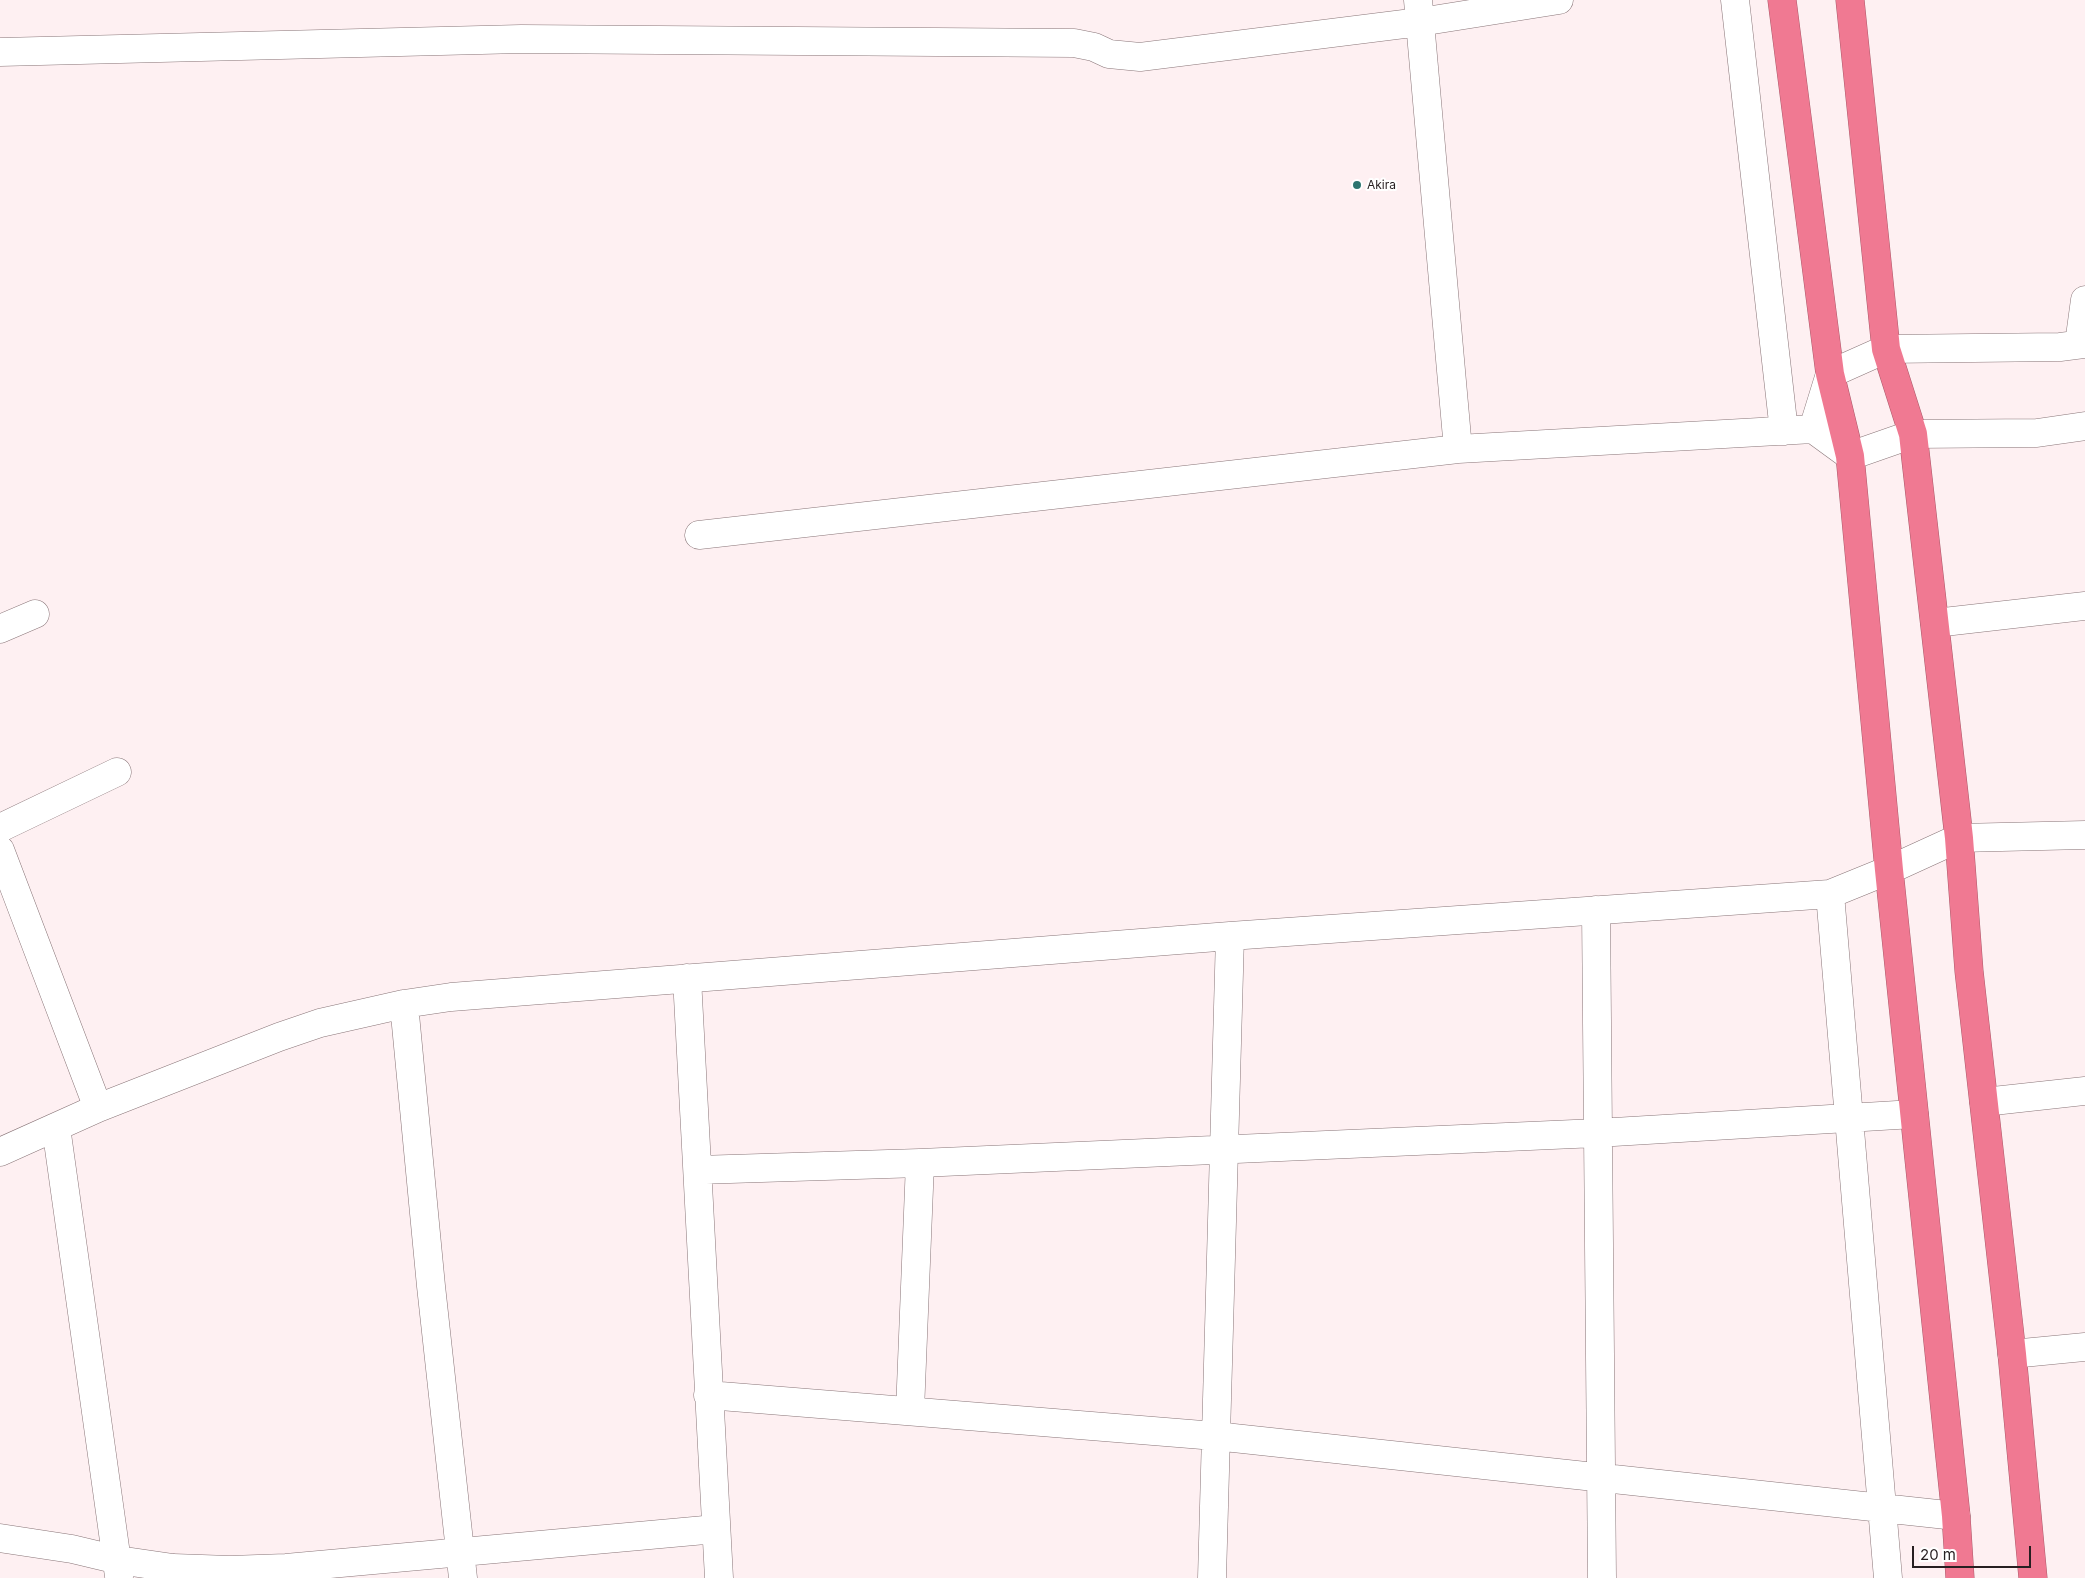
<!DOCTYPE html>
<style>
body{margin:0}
#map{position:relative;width:2085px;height:1578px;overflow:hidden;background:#fef0f2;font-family:Inter,sans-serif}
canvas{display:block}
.scale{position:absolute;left:1912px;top:1546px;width:119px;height:22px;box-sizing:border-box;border:2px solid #271f21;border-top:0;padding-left:6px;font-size:15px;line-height:18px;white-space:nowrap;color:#271f21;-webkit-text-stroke:4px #fff;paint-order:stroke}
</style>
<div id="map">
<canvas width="2085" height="1578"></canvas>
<div class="scale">20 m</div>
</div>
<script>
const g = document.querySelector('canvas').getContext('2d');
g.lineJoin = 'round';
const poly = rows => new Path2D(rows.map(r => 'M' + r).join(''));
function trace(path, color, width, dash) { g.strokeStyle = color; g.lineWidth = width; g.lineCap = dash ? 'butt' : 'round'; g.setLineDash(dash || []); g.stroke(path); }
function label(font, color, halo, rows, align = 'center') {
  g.font = font + ' Inter,sans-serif'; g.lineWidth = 4; g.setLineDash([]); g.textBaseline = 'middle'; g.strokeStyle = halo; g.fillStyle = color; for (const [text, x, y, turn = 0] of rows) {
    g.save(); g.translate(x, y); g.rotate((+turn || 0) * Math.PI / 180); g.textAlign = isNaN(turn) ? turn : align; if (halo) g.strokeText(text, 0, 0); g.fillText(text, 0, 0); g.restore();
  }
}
const street = poly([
 [1418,0,1458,449],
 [1735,0,1784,431],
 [0,52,521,39,1074,43,1094,47,1109,54,1140,57,1420,22,1559,0],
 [2079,344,2085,300],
 [1813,429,1830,374],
 [699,535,1458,449,1813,429,1850,456],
 [1935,623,2085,606],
 [0,629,35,614],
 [0,828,117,772],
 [0,850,98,1108],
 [1830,894,1888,1578],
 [1596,910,1602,1578],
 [687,978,719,1578],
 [404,1004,431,1286,463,1578],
 [1984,1102,2085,1091],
 [56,1127,119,1576],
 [0,1152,98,1108,279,1037,320,1023,404,1004,451,997,1230,936,1830,894,1889,870,1959,838,2085,835],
 [698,1170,920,1163,1597,1133,1914,1114],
 [2012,1354,2085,1347],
 [708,1395,1215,1436,1956,1516],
 [910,1411,920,1163],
 [0,1538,72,1549,118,1560,173,1568,230,1570,286,1568,716,1529],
 [1212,1578,1230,936]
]);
const secondary = poly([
 [1830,374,1886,349,2060,347,2085,344],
 [1850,456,1913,434,2037,433,2085,426]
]);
const highway = poly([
 [1782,0,1830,374,1850,456,1889,870,1956,1516,1960,1578],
 [1850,0,1886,349,1913,434,1959,838,1969,971,2012,1354,2033,1578]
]);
const markers = [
 [1357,185,5,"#2d7570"]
];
const poiNames = [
 ["Akira",1367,185]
];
trace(street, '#897578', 29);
trace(secondary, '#897578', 29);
trace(highway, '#aa5a6a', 29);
trace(street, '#fff', 28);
trace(secondary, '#fff', 28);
trace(highway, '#f07992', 28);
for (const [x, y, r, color] of markers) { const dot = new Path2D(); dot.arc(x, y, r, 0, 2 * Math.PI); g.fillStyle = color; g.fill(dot); trace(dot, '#fff', 2); }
label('12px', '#271f21', '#fff', poiNames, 'left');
</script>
